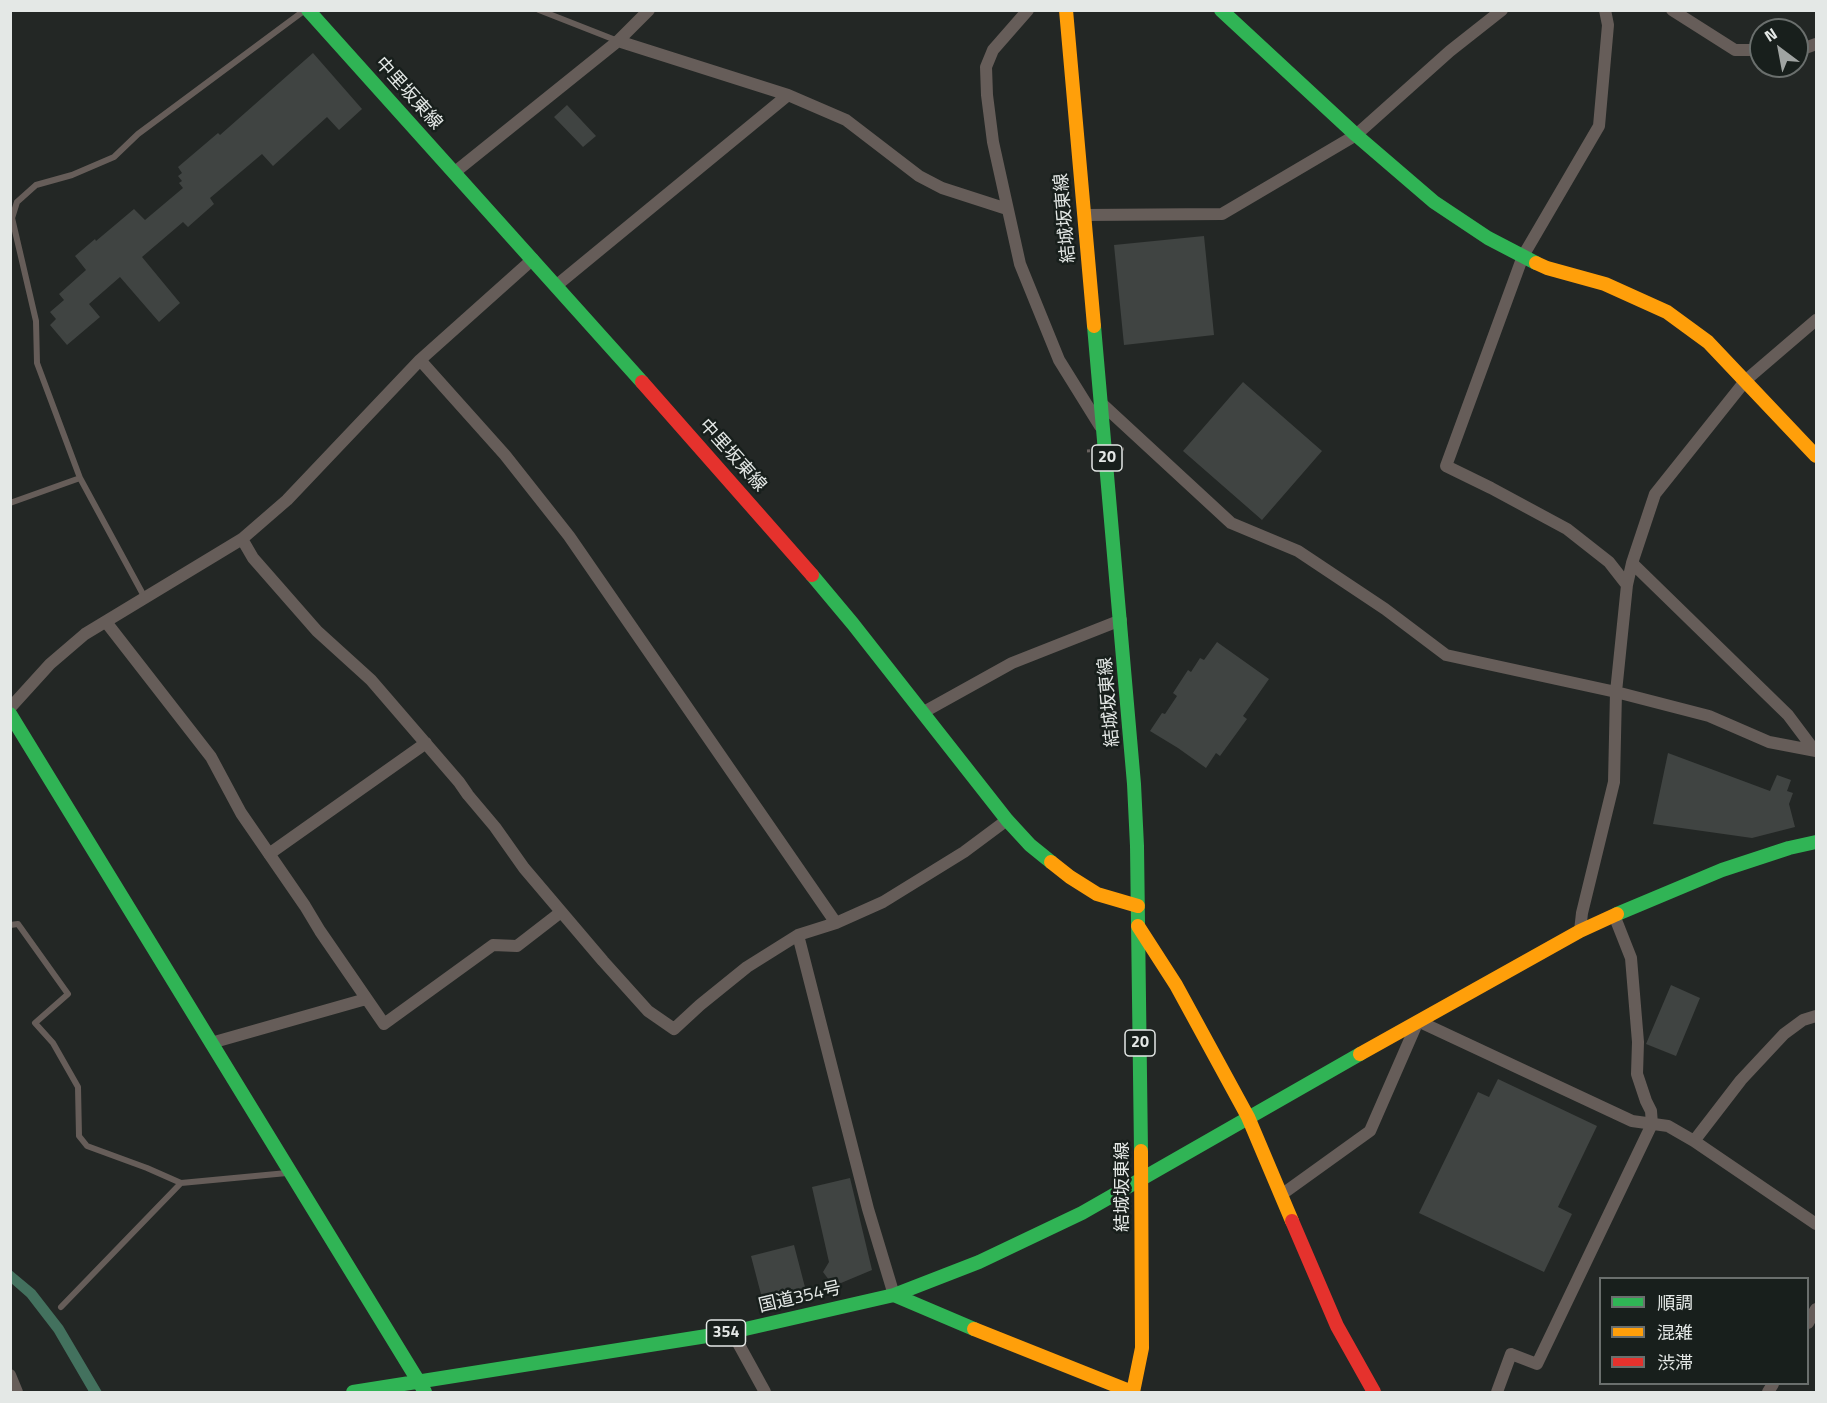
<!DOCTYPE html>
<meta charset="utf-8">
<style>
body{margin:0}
#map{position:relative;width:1827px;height:1403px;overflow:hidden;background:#232725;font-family:"Titillium Web","Noto Sans JP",sans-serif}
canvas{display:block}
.frame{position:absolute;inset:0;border:12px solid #e4e8e6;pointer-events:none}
.legend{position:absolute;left:1599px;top:1277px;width:210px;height:108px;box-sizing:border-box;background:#181f1c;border:2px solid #6a6f6d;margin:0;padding:8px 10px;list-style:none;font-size:18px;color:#e4e8e6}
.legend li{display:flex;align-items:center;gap:12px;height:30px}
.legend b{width:30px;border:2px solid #6a6f6d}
.north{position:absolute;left:1749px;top:18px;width:60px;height:60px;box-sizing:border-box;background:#181f1c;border:2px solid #6a6f6d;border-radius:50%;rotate:328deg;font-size:16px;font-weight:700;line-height:24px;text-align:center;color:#e4e8e6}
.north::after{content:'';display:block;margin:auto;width:21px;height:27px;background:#a0a4a2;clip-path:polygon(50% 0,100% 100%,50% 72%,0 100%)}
</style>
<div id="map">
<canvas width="1827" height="1403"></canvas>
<div class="frame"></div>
<ul class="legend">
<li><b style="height:8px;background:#30b455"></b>順調</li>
<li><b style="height:8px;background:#ff9f0a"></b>混雑</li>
<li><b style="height:8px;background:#e5322d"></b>渋滞</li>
</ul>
<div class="north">N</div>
</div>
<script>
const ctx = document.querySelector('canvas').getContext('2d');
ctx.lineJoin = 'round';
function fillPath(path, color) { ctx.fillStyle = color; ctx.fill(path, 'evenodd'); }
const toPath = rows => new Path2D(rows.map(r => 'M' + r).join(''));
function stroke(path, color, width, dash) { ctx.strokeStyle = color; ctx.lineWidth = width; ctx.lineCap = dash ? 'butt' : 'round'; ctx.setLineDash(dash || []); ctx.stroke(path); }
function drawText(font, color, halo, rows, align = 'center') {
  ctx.font = font + ' "Titillium Web","Noto Sans JP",sans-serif'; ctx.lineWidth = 5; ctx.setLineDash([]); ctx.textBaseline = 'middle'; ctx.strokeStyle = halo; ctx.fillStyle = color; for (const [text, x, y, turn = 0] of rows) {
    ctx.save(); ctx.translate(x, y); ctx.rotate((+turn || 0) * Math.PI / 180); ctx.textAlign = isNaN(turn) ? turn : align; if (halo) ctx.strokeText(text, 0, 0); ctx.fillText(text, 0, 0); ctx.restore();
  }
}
fillPath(toPath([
 [11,1270,35,1290,63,1326,102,1392,89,1392,54,1332,27,1297,11,1283]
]), '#43715e');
fillPath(toPath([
 [313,53,362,109,339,130,327,117,273,166,262,154,210,198,214,204,188,227,183,222,142,257,180,303,159,322,120,277,89,304,100,317,67,345,50,325,56,319,50,312,64,300,59,294,86,270,75,256,95,239,96,241,134,209,145,220,183,188,179,183,182,181,178,176,182,173,178,167,218,133,220,135],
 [567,105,596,136,583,147,554,117],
 [1204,236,1214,335,1124,345,1114,245],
 [1243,382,1322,451,1262,520,1183,451],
 [1217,642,1269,679,1243,716,1247,719,1220,756,1216,753,1206,768,1178,748,1150,731,1162,713,1165,714,1177,696,1173,693,1188,670,1191,672,1200,658,1204,660],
 [1668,753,1770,791,1777,775,1791,780,1787,791,1793,793,1789,804,1795,827,1752,838,1653,824],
 [1671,985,1700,998,1676,1056,1646,1044],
 [1498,1079,1597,1126,1558,1207,1572,1214,1544,1272,1419,1213,1478,1092,1489,1097],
 [850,1178,872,1270,841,1283,829,1280,823,1272,829,1262,812,1187],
 [794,1245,806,1291,763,1302,751,1256]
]), '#404442');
stroke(toPath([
 [539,10,618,41],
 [80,478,37,363,36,321,12,218,17,202,36,185,72,175,114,157,138,134,305,10],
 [10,503,80,478,145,598],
 [10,925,18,924,68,994,35,1023,53,1043,78,1087,79,1136,87,1146,147,1168,181,1183,287,1173],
 [61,1307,181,1183]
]), '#665d59', 6);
stroke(toPath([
 [1028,10,993,50,986,67,987,95,993,142,1020,264,1059,360,1100,426],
 [1605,10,1608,25,1599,126,1523,256,1446,466,1491,488,1567,529,1609,562,1627,585],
 [1672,10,1735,50,1761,50],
 [618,41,788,95,846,120,919,176,942,188,1007,209],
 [1797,51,1816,44],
 [455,172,618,41,649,10],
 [1084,215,1222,214,1356,135,1450,51,1502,10],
 [557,285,788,95],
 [420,360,505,455,569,536,836,923],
 [1101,403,1231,523,1298,551,1385,609,1446,655,1616,692,1709,716,1769,742,1816,751],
 [242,539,253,558,317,631,371,680,459,782,468,795,495,827,524,868,603,961,648,1011,674,1029,700,1005,747,967,798,935,836,923,883,902,964,852,1007,820],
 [1632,563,1788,715,1815,751],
 [106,622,211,757,241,813,305,906,320,931,384,1024,493,945,517,946,561,912],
 [10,708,50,664,85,634,242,539,287,500,420,360,533,259],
 [922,713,1012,663,1121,620],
 [269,854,426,743],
 [1580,931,1582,913,1614,782,1616,692,1627,585,1632,563,1655,494,1746,380,1816,320],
 [798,935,868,1209,894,1295],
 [211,1043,366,999],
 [1694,1141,1741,1080,1784,1034,1803,1020,1816,1016],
 [1281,1195,1370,1131,1418,1021,1632,1121,1668,1126,1694,1141,1816,1224],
 [1808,1323,1816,1309],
 [732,1332,765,1392],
 [10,1375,17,1392],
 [1497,1392,1511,1354,1537,1364,1652,1124,1651,1111,1646,1101,1637,1074,1638,1042,1631,958,1614,915],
 [1768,1392,1773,1384]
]), '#665d59', 12);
stroke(toPath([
 [308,10,642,382],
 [1221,10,1356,135,1434,202,1488,238,1536,263],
 [1094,326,1134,784,1137,846,1141,1151],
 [812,575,853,624,1007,820,1030,845,1051,862],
 [10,714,425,1392],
 [1617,914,1722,870,1789,848,1816,842],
 [894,1295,979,1262,1082,1213,1360,1054],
 [353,1392,732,1332,894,1295,974,1329]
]), '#30b455', 14);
stroke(toPath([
 [1066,10,1094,326],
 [1536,263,1547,268,1605,284,1667,312,1708,342,1816,456],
 [1051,862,1070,877,1097,894,1138,906],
 [1138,926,1176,985,1248,1117,1292,1221],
 [1360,1054,1580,931,1617,914],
 [974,1329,1132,1392],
 [1133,1392,1142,1348,1141,1151]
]), '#ff9f0a', 14);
stroke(toPath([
 [642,382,812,575],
 [1292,1221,1337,1326,1374,1392]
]), '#e5322d', 14);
stroke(toPath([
 [1087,451,1124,449]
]), '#69625f', 3, [3, 3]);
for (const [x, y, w] of [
 [1107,458,30],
 [1140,1043,30],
 [726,1333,39]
]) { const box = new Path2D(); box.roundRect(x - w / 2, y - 13, w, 26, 4.5); ctx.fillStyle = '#181f1c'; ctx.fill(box); stroke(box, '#e4e8e6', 1.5); }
drawText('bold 16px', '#e4e8e6', null, [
 ["20",1107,458],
 ["20",1140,1043],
 ["354",726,1333]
]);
drawText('18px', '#e4e8e6', '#181f1c', [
 ["中里坂東線",408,94,48],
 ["結城坂東線",1066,218,-95],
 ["中里坂東線",732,456,48],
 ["結城坂東線",1110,702,-95],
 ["結城坂東線",1124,1187,-90],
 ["国道354号",800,1298,-13]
]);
</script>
